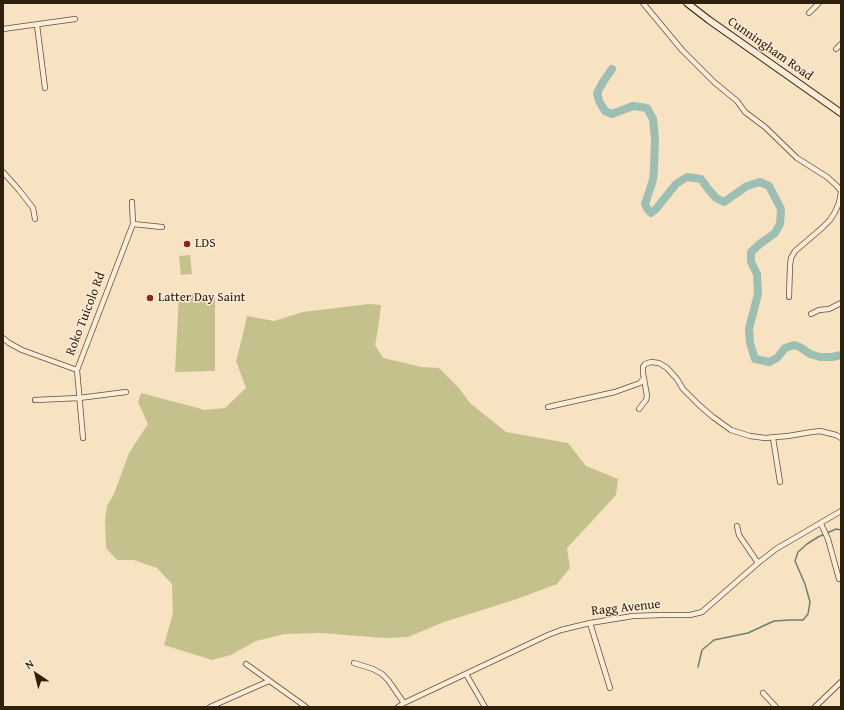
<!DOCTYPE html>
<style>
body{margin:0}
#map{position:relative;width:844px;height:710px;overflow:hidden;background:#f7e2c1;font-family:"Gentium Book Plus",serif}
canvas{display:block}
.frame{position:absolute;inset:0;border:4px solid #2f200e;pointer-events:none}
.north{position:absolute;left:16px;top:654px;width:40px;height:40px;-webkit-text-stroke:3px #faecd7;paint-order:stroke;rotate:325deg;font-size:11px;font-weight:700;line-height:16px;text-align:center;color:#2f200e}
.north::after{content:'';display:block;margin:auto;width:14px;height:18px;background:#2f200e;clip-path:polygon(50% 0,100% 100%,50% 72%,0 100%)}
</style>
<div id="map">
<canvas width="844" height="710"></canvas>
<div class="frame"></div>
<div class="north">N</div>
</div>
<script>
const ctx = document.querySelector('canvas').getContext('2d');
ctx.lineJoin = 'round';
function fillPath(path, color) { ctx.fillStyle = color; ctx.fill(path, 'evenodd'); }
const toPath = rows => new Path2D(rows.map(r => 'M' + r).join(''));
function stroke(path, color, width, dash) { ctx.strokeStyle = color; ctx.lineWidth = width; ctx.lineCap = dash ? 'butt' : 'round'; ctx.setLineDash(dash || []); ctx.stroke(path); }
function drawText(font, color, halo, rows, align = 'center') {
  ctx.font = font + ' "Gentium Book Plus",serif'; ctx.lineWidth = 3; ctx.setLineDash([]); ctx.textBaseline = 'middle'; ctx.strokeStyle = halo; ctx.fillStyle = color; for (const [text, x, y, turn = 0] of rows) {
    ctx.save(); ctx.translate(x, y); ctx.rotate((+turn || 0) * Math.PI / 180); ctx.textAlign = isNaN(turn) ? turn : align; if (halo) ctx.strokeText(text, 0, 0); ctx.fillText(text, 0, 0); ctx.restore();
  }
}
fillPath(toPath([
 [190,255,192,274,181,275,179,256],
 [179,294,215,294,215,371,175,372],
 [369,304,381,305,378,329,375,345,383,358,422,367,439,368,459,388,470,403,506,432,568,443,586,466,618,479,616,495,567,548,570,568,557,584,514,600,444,622,408,637,385,638,321,633,285,634,256,641,231,655,212,660,164,645,173,613,172,584,157,568,134,560,117,560,106,548,105,520,107,506,114,494,129,453,148,424,138,402,141,393,205,410,225,408,246,388,236,361,242,338,247,316,274,321,303,312]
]), '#c4c18d');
stroke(toPath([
 [698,667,702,650,714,640,748,633,774,621,790,620,803,620,808,614,810,602,805,584,795,561,798,552,807,544,818,537,836,529,841,530]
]), '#717f71', 1.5);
stroke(toPath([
 [612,69,603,82,597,93,599,101,605,111,612,114,633,106,647,108,653,119,655,139,654,169,653,180,645,204,648,210,651,213,656,209,676,184,687,177,701,179,709,190,716,198,724,202,747,186,760,182,769,186,781,209,780,224,775,233,761,243,751,252,751,262,757,274,758,294,749,329,750,343,755,359,769,362,777,358,785,348,794,345,800,347,810,354,820,357,832,357,841,355]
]), '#9dbeb3', 8);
const street = toPath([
 [643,3,682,50,714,82,737,101,745,112,765,127,797,158,827,177,836,185,841,191],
 [809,13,819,3],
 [37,25,45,88],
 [3,29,75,19],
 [836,49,841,44],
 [3,172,19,190,33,208,35,219],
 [133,224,162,227],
 [789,297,790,266,791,258,795,251,801,246,822,228,830,220,835,212,839,203,841,192],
 [811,314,819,310,829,309,841,303],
 [3,338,9,343,22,350,77,370],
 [35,400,79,398,126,392],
 [548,407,615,392,640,383,644,378],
 [639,409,646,400,647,396,643,373,643,367,645,364,651,362,659,363,667,368,677,379,683,389,699,405,713,417,731,430,750,436,765,438,788,436,812,432,820,431,836,435,841,438],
 [83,438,77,370,133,224,132,202],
 [773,438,780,482],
 [821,524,828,539,839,579],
 [737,526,739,535,758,563],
 [590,623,610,688],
 [354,663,373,669,382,674,388,680,404,703],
 [246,664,306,707],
 [466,674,485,707],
 [763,693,776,707],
 [210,707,269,681],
 [398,707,404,703,548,635,561,630,590,623,633,616,662,615,690,615,702,612,758,563,776,549,841,511],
 [815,707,841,682]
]);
const secondary = toPath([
 [687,3,709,20,841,113]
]);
stroke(street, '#61503b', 6);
stroke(secondary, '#2f200e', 8);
stroke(street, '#faecd7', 4.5);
stroke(secondary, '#faecd7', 6);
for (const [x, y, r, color] of [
 [187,244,4,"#8f2418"],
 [150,298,4,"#8f2418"]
]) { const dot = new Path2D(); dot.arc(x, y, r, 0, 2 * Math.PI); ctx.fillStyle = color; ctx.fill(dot); stroke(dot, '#faecd7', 1.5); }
drawText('13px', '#2f200e', '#faecd7', [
 ["Cunningham Road",770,49,35],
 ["Roko Tuicolo Rd",86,314,-69],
 ["Ragg Avenue",626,608,-6]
]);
drawText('13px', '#2f200e', '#faecd7', [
 ["LDS",195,244],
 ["Latter Day Saint",158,298]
], 'left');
</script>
